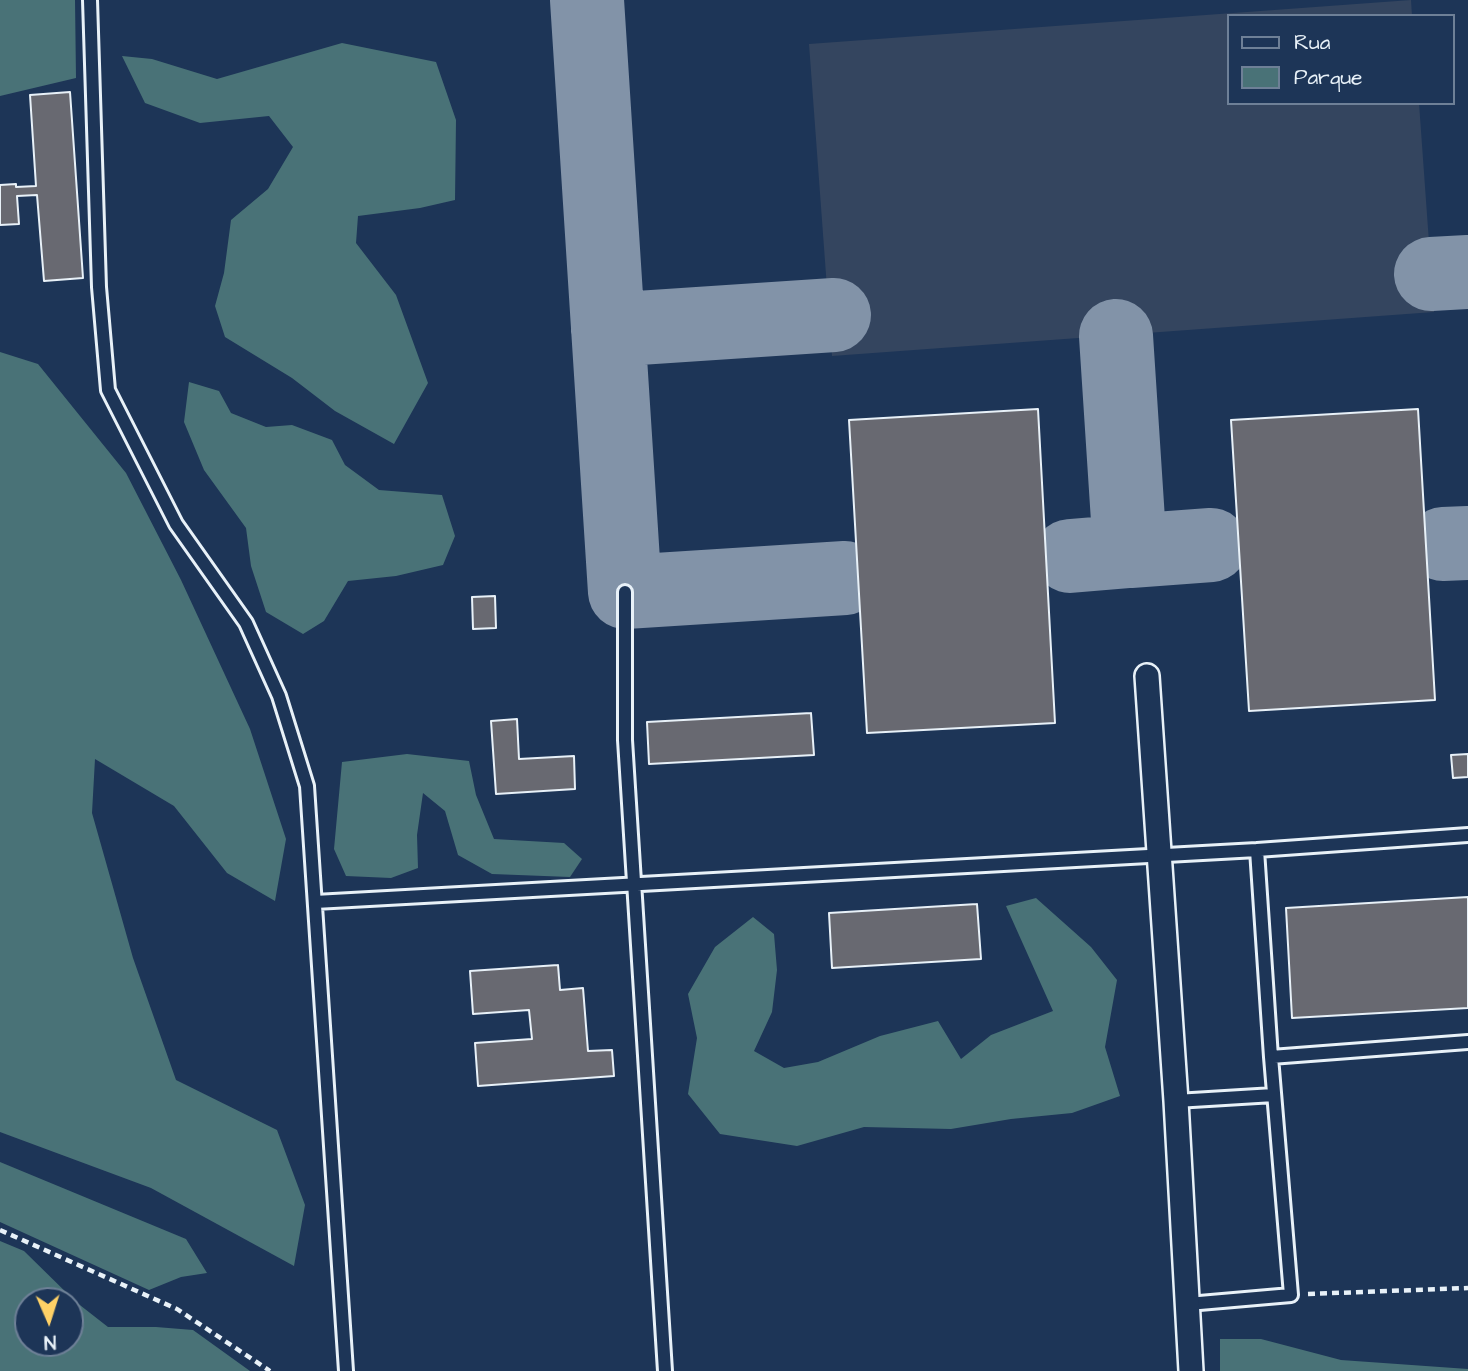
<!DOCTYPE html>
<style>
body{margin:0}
#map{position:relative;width:1468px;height:1371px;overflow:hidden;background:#1d3557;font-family:"Architects Daughter",sans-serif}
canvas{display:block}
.legend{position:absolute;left:1227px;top:14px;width:228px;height:91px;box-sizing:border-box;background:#1d3557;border:2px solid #6e8097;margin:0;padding:9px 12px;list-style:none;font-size:21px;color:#e8f1f8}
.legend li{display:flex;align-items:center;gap:14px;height:35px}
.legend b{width:35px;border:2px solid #6e8097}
.north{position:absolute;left:14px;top:1287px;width:70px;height:70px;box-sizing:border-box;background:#1d3557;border:2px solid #6e8097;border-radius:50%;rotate:177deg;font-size:19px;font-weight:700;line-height:28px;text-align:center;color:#e8f1f8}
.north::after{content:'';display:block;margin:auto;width:24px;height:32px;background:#ffd166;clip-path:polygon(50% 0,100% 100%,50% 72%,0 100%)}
</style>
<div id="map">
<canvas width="1468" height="1371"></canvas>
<ul class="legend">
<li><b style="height:9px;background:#1d3557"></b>Rua</li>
<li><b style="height:19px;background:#497277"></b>Parque</li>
</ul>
<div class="north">N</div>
</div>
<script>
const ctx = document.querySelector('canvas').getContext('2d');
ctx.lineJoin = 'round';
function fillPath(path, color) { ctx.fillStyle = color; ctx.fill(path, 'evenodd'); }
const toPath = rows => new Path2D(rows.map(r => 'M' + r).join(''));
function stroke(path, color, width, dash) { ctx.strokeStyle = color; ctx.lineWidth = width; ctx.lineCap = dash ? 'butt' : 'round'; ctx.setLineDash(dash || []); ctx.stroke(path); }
fillPath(toPath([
 [1411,0,1412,16,1228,16,1228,103,1419,103,1434,312,832,356,809,44]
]), '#34455f');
fillPath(toPath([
 [0,0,75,0,76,78,0,96],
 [342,43,436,62,456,120,455,200,420,208,358,216,356,243,396,295,428,383,394,444,335,411,292,378,225,337,215,306,224,273,231,220,268,189,293,147,269,116,200,123,145,103,122,56,152,59,217,79],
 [0,352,38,364,126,473,181,580,250,729,286,839,275,901,227,873,174,806,95,759,92,813,133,958,176,1080,277,1130,305,1205,294,1266,151,1188,0,1132],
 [189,382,219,391,231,413,266,427,292,425,332,440,345,465,379,490,442,495,455,536,443,565,396,576,348,581,324,621,303,634,266,612,251,566,246,528,204,470,184,422],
 [407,754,469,761,476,795,494,839,564,843,582,859,570,877,492,874,458,855,445,811,423,793,417,835,418,868,391,878,346,876,334,849,342,762],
 [1036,898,1091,947,1117,980,1105,1047,1120,1096,1072,1113,1011,1119,951,1129,864,1127,797,1146,720,1134,688,1094,697,1038,688,994,715,947,753,917,774,934,777,970,772,1012,754,1051,784,1068,818,1062,880,1036,938,1021,961,1059,991,1035,1053,1011,1006,906],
 [0,1162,186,1239,207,1273,181,1277,149,1290,0,1222],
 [0,1241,24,1251,76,1302,108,1327,156,1327,193,1330,250,1371,0,1371],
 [28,1301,70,1301,70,1343,28,1343],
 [1220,1339,1261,1339,1341,1360,1468,1369,1468,1371,1220,1371]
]), '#497277');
stroke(toPath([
 [587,0,625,592,845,578],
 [1431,274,1468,272],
 [608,330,834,315],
 [1116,336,1130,551,1211,545],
 [1443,544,1468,543],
 [1070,556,1130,551]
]), '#8293a8', 74);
const building = toPath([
 [70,92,83,278,44,281,37,195,17,196,19,224,0,225,0,185,16,184,16,187,36,186,30,95,70,92],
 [1038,409,1055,723,867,733,849,420,1038,409],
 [1418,409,1435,700,1249,711,1231,420,1418,409],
 [495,596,496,628,473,629,472,597,495,596],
 [811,713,814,755,649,764,647,722,811,713],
 [517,719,519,759,574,756,575,789,496,794,491,721,517,719],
 [1468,754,1468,777,1453,778,1451,755,1468,754],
 [1468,897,1468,1008,1292,1018,1286,908,1468,897],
 [977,904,981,959,832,968,829,913,977,904],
 [558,965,560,990,583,988,588,1051,612,1050,614,1076,478,1086,475,1043,532,1039,529,1010,473,1014,470,971,558,965]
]);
fillPath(building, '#686971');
stroke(building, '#e8f1f8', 2);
const lane = toPath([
 [90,0,99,287,108,390,176,524,246,623,279,696,307,786,346,1371],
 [625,592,625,740,665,1371],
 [315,902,1257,850,1468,835],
 [1271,1057,1468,1042],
 [1176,1101,1274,1095],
 [1188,1304,1291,1295,1271,1057,1257,850]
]);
const street = toPath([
 [1147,676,1176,1101,1191,1371]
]);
stroke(lane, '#e8f1f8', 18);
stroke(street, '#e8f1f8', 28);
stroke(toPath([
 [0,1230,177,1309,270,1371],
 [1308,1294,1468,1288]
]), '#e8f1f8', 4.5, [7, 5]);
stroke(lane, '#1d3557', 12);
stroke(street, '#1d3557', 23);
</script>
